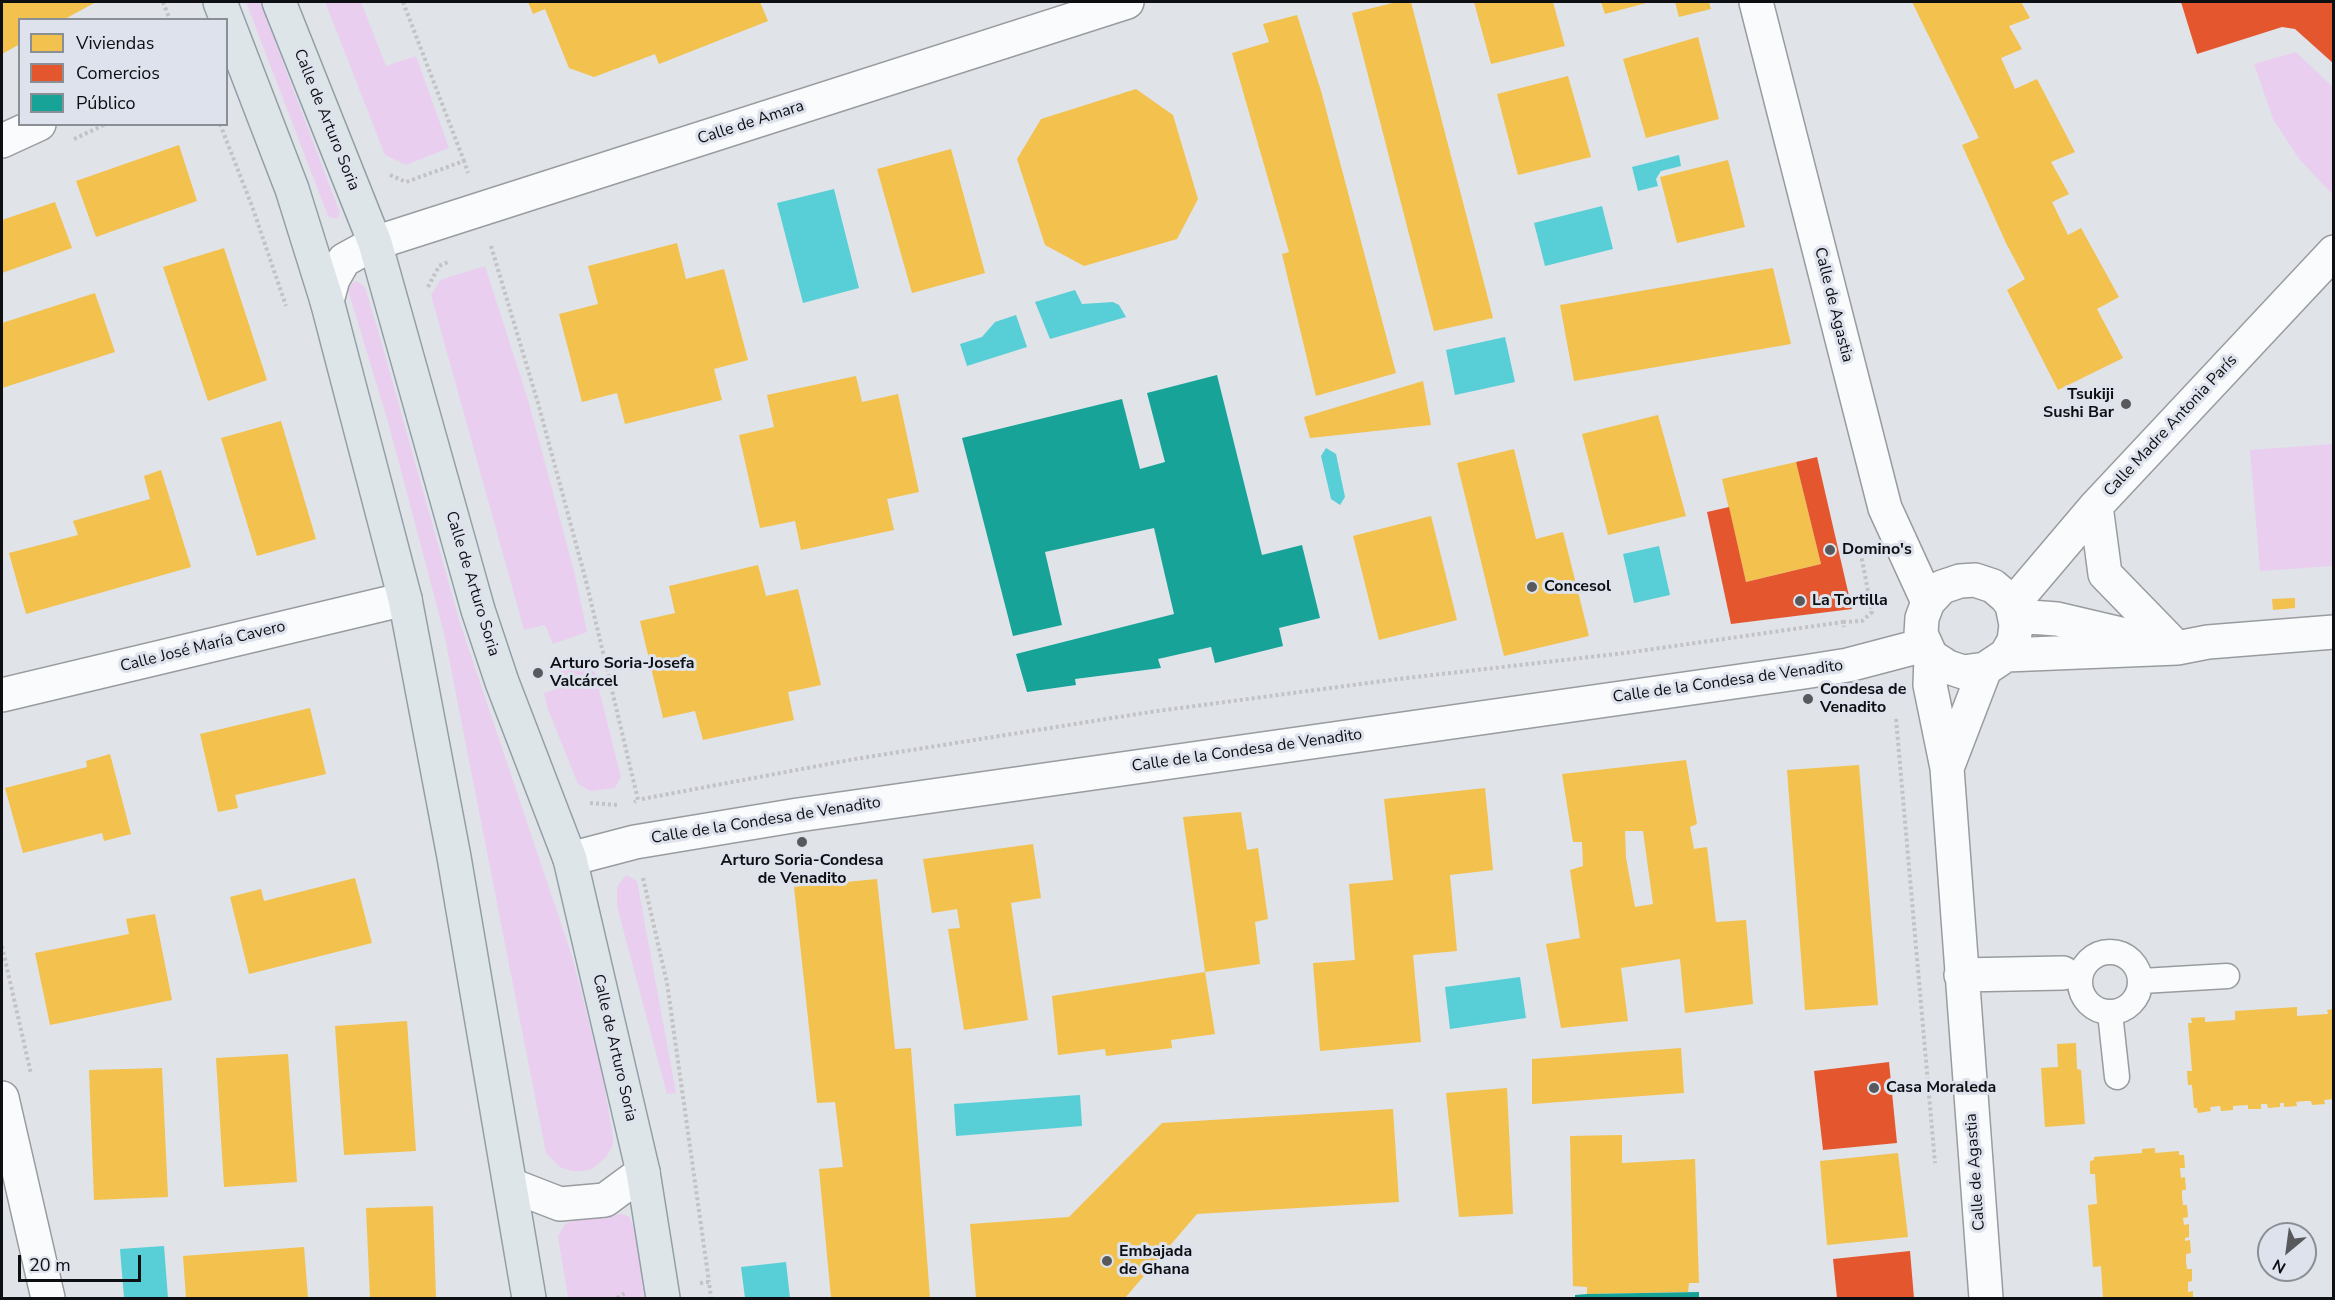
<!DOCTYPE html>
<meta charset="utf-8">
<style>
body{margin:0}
#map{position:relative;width:2335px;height:1300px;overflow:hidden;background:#e0e3e8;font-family:"Nunito Sans",sans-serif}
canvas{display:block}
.frame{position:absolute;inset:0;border:3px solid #0d0f12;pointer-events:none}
.legend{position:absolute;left:18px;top:18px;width:210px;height:108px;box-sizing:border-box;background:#dde2ec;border:2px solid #8a8e95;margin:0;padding:8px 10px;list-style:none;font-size:18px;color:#0d0f12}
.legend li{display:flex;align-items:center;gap:12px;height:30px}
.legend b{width:30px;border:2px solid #8a8e95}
.north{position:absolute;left:2257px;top:1222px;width:60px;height:60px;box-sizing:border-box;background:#dde2ec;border:2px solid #8a8e95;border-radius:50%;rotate:209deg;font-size:16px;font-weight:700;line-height:24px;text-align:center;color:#0d0f12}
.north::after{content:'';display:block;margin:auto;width:21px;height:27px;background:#57595d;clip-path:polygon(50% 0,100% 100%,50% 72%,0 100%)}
.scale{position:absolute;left:18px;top:1255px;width:123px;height:27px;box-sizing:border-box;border:3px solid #0d0f12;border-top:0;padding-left:8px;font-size:18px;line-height:21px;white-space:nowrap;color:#0d0f12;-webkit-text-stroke:4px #dde2ec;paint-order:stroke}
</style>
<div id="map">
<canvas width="2335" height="1300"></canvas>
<div class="frame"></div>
<ul class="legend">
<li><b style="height:16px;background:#f2c14e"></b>Viviendas</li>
<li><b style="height:16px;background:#e4572e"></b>Comercios</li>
<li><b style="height:16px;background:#17a398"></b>Público</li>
</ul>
<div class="north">N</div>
<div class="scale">20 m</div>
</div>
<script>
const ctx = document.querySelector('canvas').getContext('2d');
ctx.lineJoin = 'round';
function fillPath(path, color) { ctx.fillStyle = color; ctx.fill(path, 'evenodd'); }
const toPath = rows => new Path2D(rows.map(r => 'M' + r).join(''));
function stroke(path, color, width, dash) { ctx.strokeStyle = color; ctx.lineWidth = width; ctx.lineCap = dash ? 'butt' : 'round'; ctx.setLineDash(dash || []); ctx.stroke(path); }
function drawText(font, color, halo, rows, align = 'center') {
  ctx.font = font + ' "Nunito Sans",sans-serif'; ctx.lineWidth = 6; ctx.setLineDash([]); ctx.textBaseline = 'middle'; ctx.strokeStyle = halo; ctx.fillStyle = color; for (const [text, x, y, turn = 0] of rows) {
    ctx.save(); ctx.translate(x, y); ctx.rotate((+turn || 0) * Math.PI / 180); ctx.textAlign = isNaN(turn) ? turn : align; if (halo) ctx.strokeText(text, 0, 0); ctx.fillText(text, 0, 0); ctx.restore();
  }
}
fillPath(toPath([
 [246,2,260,2,340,213,337,219,328,216],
 [325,2,361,2,386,66,416,56,449,148,406,165,385,155],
 [2296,52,2333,87,2333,195,2299,159,2273,119,2254,64],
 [485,266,528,400,574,571,587,632,553,644,545,625,524,630,431,295,440,280],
 [357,281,365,287,380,337,460,623,572,956,602,1074,613,1136,612,1147,606,1157,592,1169,583,1171,572,1171,560,1167,546,1153,444,633,388,422,348,290,353,282],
 [2333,444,2333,566,2260,571,2250,450],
 [592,661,621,777,615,788,590,791,578,784,547,707,544,693,563,687,560,669],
 [626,875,637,881,676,1093,667,1094,617,906,617,887],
 [620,1214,629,1216,636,1234,644,1298,568,1298,558,1236,565,1224,579,1219]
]), '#eacef0');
fillPath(toPath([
 [1679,155,1681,166,1661,171,1656,179,1658,186,1638,191,1632,167],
 [834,189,859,288,803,303,777,203],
 [1602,206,1613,249,1545,266,1534,223],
 [1075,290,1082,304,1113,302,1119,305,1126,317,1050,339,1035,302],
 [1016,315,1027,347,967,366,960,344,982,337,995,322],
 [1505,337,1515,382,1455,395,1446,350],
 [1326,448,1336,454,1345,497,1340,505,1331,499,1321,456],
 [1659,546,1670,595,1634,603,1623,554],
 [1520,977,1526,1018,1450,1029,1445,987],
 [1080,1095,1082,1126,956,1136,954,1104],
 [164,1246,168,1298,124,1298,120,1249],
 [786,1262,790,1298,745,1298,741,1267]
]), '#58cfd6');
fillPath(toPath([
 [2,2,96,2,63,20,20,20,20,44,2,54],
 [528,2,760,2,768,21,659,64,655,54,594,77,569,68,545,9,533,14],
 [1397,2,1411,2,1493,318,1434,331,1352,13],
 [1474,2,1553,2,1565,46,1491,64],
 [1601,2,1650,2,1605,14],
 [1675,2,1709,2,1711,9,1679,17],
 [1912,2,2021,2,2030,18,2009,26,2022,49,2001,58,2015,89,2037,79,2075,152,2051,162,2069,194,2052,202,2068,235,2081,228,2119,297,2097,309,2123,358,2058,390,2007,290,2025,279,2006,243,1962,145,1979,138],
 [1297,15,1321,91,1396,373,1316,396,1282,254,1289,252,1232,53,1269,42,1263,24],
 [1698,37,1719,119,1646,138,1623,59],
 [1568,76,1591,157,1518,175,1497,94],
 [1136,89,1173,115,1198,199,1177,239,1084,266,1045,245,1017,159,1041,119],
 [179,145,197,201,96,237,76,181],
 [951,149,985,273,912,293,877,169],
 [1728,160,1745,227,1677,243,1660,177],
 [55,202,72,248,2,273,2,220],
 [677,243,686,279,724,269,748,360,714,369,722,400,625,424,617,393,582,402,559,314,598,304,588,266],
 [224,248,267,380,208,401,163,267],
 [1773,268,1791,344,1574,381,1560,305],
 [95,293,115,352,2,388,2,323],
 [856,376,862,402,898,394,919,492,887,499,894,530,801,550,795,521,760,528,739,435,774,427,767,395],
 [1423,381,1431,425,1310,438,1304,417],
 [1658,415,1686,516,1608,535,1582,434],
 [281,421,316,539,257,556,221,438],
 [1514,449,1536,539,1563,532,1589,636,1504,656,1457,463],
 [1796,462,1821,564,1746,582,1722,479],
 [161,470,191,567,26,614,9,553,78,535,73,521,150,499,144,476],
 [1431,516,1457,620,1379,640,1353,536],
 [758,565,766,596,798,589,821,685,788,692,794,720,703,740,695,711,663,718,640,621,675,613,669,586],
 [2295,598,2295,608,2273,610,2272,599],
 [310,708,326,774,235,795,238,808,218,812,200,734],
 [110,754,131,834,104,841,102,833,23,853,5,788,87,767,86,761],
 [1686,760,1697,824,1690,827,1694,849,1707,847,1716,922,1746,920,1753,1004,1685,1013,1680,959,1621,968,1628,1021,1561,1028,1546,944,1580,938,1570,870,1583,866,1582,842,1573,842,1562,774],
 [1625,831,1643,831,1653,904,1635,907,1626,858],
 [1859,765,1878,1005,1805,1010,1787,770],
 [1485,788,1493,870,1450,875,1457,951,1413,955,1421,1042,1320,1051,1313,963,1355,960,1349,884,1393,880,1384,799],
 [1241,812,1247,850,1258,848,1268,919,1255,922,1260,964,1205,972,1183,817],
 [1033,844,1041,898,1011,903,1028,1020,964,1030,948,929,960,928,957,909,932,913,923,859],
 [355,878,372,943,249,974,230,897,261,889,264,901],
 [877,879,895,1049,911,1048,930,1298,831,1298,819,1169,843,1167,835,1102,817,1103,794,887],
 [155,914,172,1000,50,1025,35,953,129,934,126,919],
 [1205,972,1215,1034,1171,1040,1172,1048,1106,1056,1105,1049,1058,1055,1052,996],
 [2297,1007,2297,1016,2328,1014,2327,1010,2334,1009,2334,1099,2324,1100,2325,1104,2312,1105,2311,1101,2305,1101,2296,1102,2297,1106,2284,1107,2284,1103,2280,1103,2280,1107,2268,1108,2267,1104,2261,1104,2261,1109,2248,1109,2248,1105,2233,1106,2233,1110,2221,1111,2220,1106,2210,1107,2211,1111,2198,1113,2197,1108,2194,1108,2192,1085,2188,1085,2187,1071,2192,1071,2188,1023,2192,1023,2191,1018,2205,1017,2205,1022,2235,1020,2235,1011],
 [407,1021,416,1151,344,1155,335,1026],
 [2076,1043,2077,1069,2081,1070,2085,1124,2045,1127,2041,1068,2058,1067,2057,1044],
 [1681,1048,1684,1093,1532,1104,1532,1059],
 [288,1054,297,1182,224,1187,216,1058],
 [162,1068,168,1197,94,1200,89,1070],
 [1507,1088,1513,1214,1459,1217,1446,1093],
 [1393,1109,1399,1202,1197,1214,1125,1298,976,1298,970,1224,1069,1217,1162,1123],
 [1622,1135,1622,1163,1695,1159,1699,1283,1689,1283,1688,1292,1587,1294,1587,1287,1573,1286,1570,1136],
 [2155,1148,2155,1153,2179,1151,2179,1155,2184,1155,2185,1168,2180,1168,2181,1178,2185,1177,2186,1190,2182,1190,2182,1197,2183,1205,2187,1205,2188,1217,2183,1218,2184,1225,2189,1224,2189,1237,2185,1238,2185,1241,2190,1240,2191,1253,2186,1254,2186,1262,2187,1269,2192,1269,2192,1281,2188,1282,2188,1292,2193,1291,2193,1298,2103,1298,2101,1266,2093,1267,2088,1205,2097,1204,2095,1174,2090,1174,2090,1161,2094,1160,2094,1157,2142,1153,2142,1149],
 [1898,1153,1908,1237,1827,1245,1820,1161],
 [433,1206,436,1298,370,1298,366,1208],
 [304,1247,308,1298,186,1298,183,1256]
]), '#f2c14e');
fillPath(toPath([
 [2181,2,2334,2,2334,64,2295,29,2282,27,2197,54],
 [1817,457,1852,609,1731,624,1707,512,1729,507,1746,582,1821,564,1796,462],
 [1889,1062,1897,1143,1823,1150,1814,1071],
 [1910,1251,1914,1298,1837,1298,1833,1259]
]), '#e4572e');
fillPath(toPath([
 [1217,375,1262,555,1302,545,1320,618,1279,628,1283,646,1215,663,1211,647,1158,659,1161,668,1075,679,1076,685,1027,692,1016,654,1174,614,1154,528,1045,552,1062,625,1013,636,962,438,1122,399,1140,469,1165,462,1147,393],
 [1699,1292,1699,1298,1575,1298,1575,1295,1587,1294]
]), '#17a398');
const lane = toPath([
 '2080 982a30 30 0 1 1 60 0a30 30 0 1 1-60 0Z',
 [2142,981,2227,976],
 [2110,1013,2117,1077]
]);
const street = toPath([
 [1756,2,1885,508,1928,602],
 [2,141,39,124],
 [327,301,333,279,344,260,375,243,1127,2],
 [2096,506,2105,574,2177,648],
 [1975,580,1993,586,2006,597,2012,605,2016,625,2014,641,2006,655,1985,669,1963,672,1948,667,1931,656,1921,634,1922,618,1928,602,1942,587,1960,581,1975,580],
 [2012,605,2096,506,2334,252],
 [2015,616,2057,619,2138,638],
 [2006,655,2177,648,2208,642,2334,632],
 [1931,656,1930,685,1947,768,1986,1298],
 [2,695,405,599],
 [1947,768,1985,669],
 [570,859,635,842,798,815,1804,672,1848,665,1924,645],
 [1961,975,2063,973],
 [2,1098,48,1298],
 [511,1185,560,1204,605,1200,643,1172]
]);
const primary = toPath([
 [220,2,292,189,327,301,405,599,454,857,529,1298],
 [279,2,375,243,478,610,502,682,570,859,643,1172,663,1298]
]);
stroke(lane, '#999c9f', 27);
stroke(street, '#999c9f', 36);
stroke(primary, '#929fa6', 36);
stroke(toPath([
 [163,2,170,20],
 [403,2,464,161],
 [220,124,252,206,286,306],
 [74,139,106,124],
 [390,175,406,182,464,161,468,173],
 [491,246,538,403,586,581,638,800,634,802],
 [428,287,439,266,448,262],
 [1843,622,1862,621,1872,612,1860,549],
 [1896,719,1935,1163],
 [642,799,855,759,1150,712,1398,679,1625,653,1843,622,1844,627],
 [590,803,618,805],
 [643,878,667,983,709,1282],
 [2,946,31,1074],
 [700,1283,709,1282,711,1298],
 [617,1298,625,1293]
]), '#c3c3c6', 4, [3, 3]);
stroke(lane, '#fafbfc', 24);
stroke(street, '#fafbfc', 33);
stroke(primary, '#dee5e9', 33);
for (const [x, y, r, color] of [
 [2126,404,6,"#57595d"],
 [1830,550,6,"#57595d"],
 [1532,587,6,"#57595d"],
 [1800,601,6,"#57595d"],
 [538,673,6,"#57595d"],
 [1808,699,6,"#57595d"],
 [802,842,6,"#57595d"],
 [1874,1088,6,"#57595d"],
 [1107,1261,6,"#57595d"]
]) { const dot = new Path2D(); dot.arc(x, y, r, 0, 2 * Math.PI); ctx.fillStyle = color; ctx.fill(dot); stroke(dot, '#dde2ec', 2); }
drawText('16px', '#0d0f12', '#dde2ec', [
 ["Calle de Arturo Soria",326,120,68],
 ["Calle de Amara",751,123,-18],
 ["Calle de Agastia",1833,305,76],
 ["Calle Madre Antonia París",2171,426,-47],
 ["Calle de Arturo Soria",472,584,73],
 ["Calle José María Cavero",203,647,-14],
 ["Calle de la Condesa de Venadito",1728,682,-8],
 ["Calle de la Condesa de Venadito",1247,751,-8],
 ["Calle de la Condesa de Venadito",766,821,-9],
 ["Calle de Arturo Soria",614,1048,77],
 ["Calle de Agastia",1976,1172,-94]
]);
drawText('bold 16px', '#0d0f12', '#dde2ec', [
 ["Tsukiji",2114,395,"right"],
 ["Sushi Bar",2114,413,"right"],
 ["Domino's",1842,550],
 ["Concesol",1544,587],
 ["La Tortilla",1812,601],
 ["Arturo Soria-Josefa",550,664],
 ["Valcárcel",550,682],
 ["Condesa de",1820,690],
 ["Venadito",1820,708],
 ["Arturo Soria-Condesa",802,861,"center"],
 ["de Venadito",802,879,"center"],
 ["Casa Moraleda",1886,1088],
 ["Embajada",1119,1252],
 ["de Ghana",1119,1270]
], 'left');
</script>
